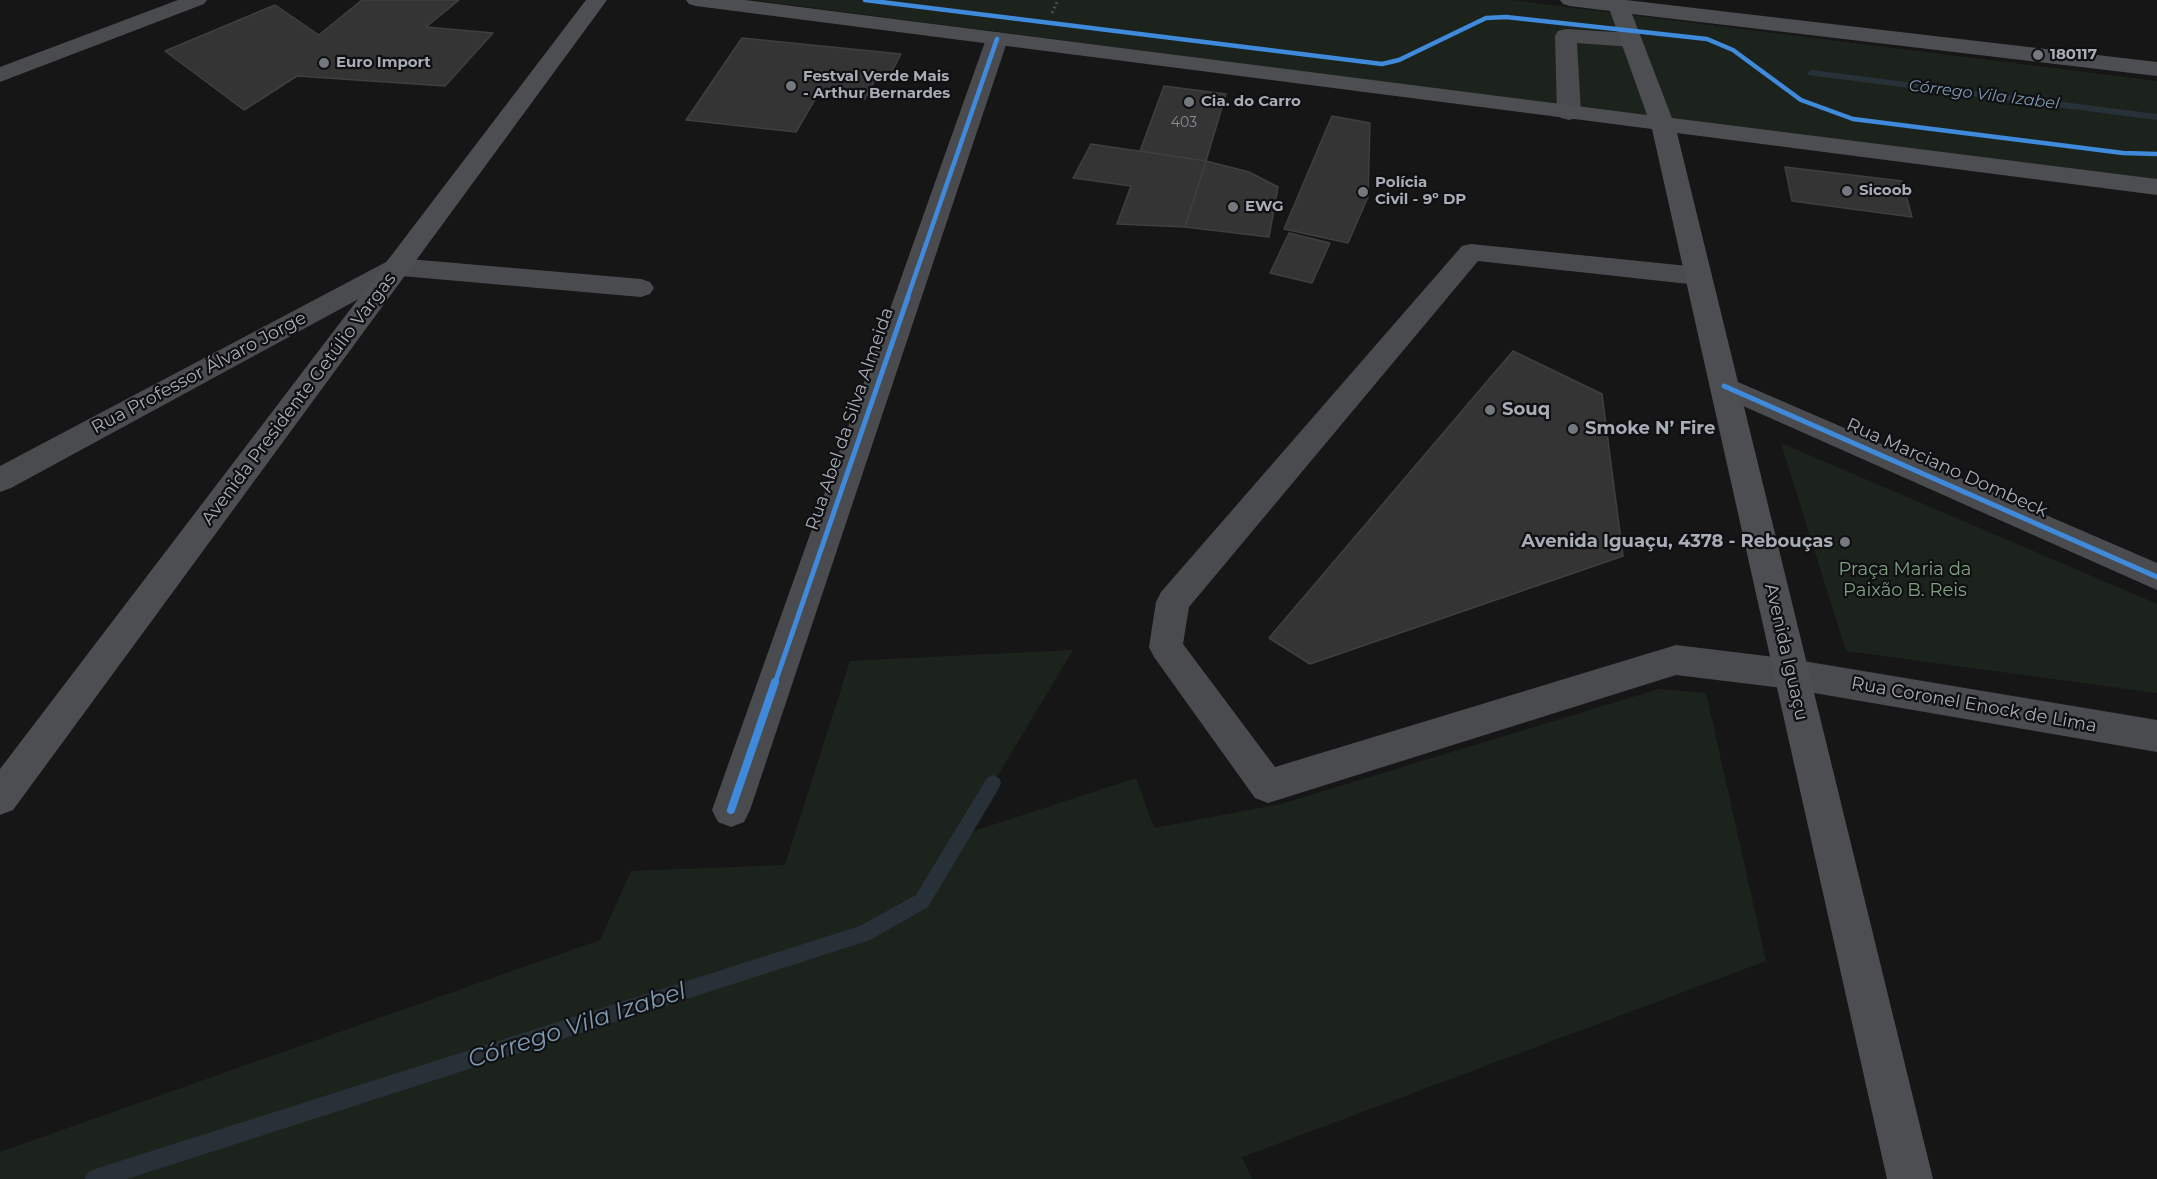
<!DOCTYPE html>
<meta charset="utf-8">
<style>
body{margin:0}
canvas{display:block;background:#161616}
</style>
<canvas width="2157" height="1179"></canvas>
<script>
const ctx = document.querySelector('canvas').getContext('2d');
ctx.lineJoin = 'round';
function fillPath(path, color) { ctx.fillStyle = color; ctx.fill(path, 'evenodd'); }
const toPath = rows => new Path2D(rows.map(r => 'M' + r).join(''));
function stroke(path, color, width, dash) { ctx.strokeStyle = color; ctx.lineWidth = width; ctx.lineCap = dash ? 'butt' : 'round'; ctx.setLineDash(dash || []); ctx.stroke(path); }
function drawText(font, color, halo, rows, align = 'center') {
  ctx.font = font + ' Montserrat,sans-serif'; ctx.lineWidth = 4.5; ctx.setLineDash([]); ctx.textBaseline = 'middle'; ctx.strokeStyle = halo; ctx.fillStyle = color; for (const [text, x, y, turn = 0] of rows) {
    ctx.save(); ctx.translate(x, y); ctx.rotate((+turn || 0) * Math.PI / 180); ctx.textAlign = isNaN(turn) ? turn : align; if (halo) ctx.strokeText(text, 0, 0); ctx.fillText(text, 0, 0); ctx.restore();
  }
}
fillPath(toPath([
 [754,0,1511,0,2157,81,2157,183],
 [1781,443,2157,604,2157,693,1846,651],
 [1073,650,962,835,1136,778,1154,828,1281,804,1659,689,1706,693,1766,961,1242,1157,1252,1179,0,1179,0,1152,600,940,631,871,785,865,850,661]
]), '#1c231d');
fillPath(toPath([
 [1812,70,2157,114,2157,120,1808,75,1807,73,1812,70],
 [993,775,999,778,1001,783,999,788,928,907,870,940,127,1179,85,1179,88,1172,95,1169,860,926,916,895,987,778,993,775]
]), '#293138');
const building = toPath([
 [362,0,459,0,426,27,493,33,445,86,297,76,244,110,165,51,275,5,319,35,362,0],
 [742,38,901,54,889,77,877,76,865,99,818,94,796,132,686,120,742,38],
 [1164,86,1226,94,1206,161,1140,151,1164,86],
 [1332,116,1370,123,1368,197,1348,243,1284,229,1332,116],
 [1091,144,1206,161,1185,227,1117,224,1131,186,1073,178,1091,144],
 [1206,161,1249,172,1278,187,1269,237,1185,227,1206,161],
 [1785,167,1902,181,1912,217,1792,201,1785,167],
 [1289,233,1330,243,1312,283,1270,273,1289,233],
 [1513,351,1602,394,1623,556,1310,664,1269,638,1513,351]
]);
fillPath(building, '#343435');
stroke(building, '#3e3f42', 1.5);
stroke(toPath([
 [1052,13,1058,0]
]), '#4c4d51', 3, [2, 3]);
fillPath(toPath([
 [178,0,207,0,204,4,0,82,0,67,178,0],
 [1566,29,1631,33,1639,35,1642,40,1639,45,1631,47,1577,43,1581,113,1577,118,1569,120,1561,118,1557,113,1555,36,1558,31,1566,29],
 [997,32,1005,34,1008,39,750,810,744,822,731,827,718,822,712,810,986,39,989,34,997,32],
 [1471,244,1698,267,1707,270,1711,276,1707,282,1698,285,1478,261,1189,607,1183,644,1275,767,1676,645,1791,659,2157,720,2157,752,1791,689,1676,675,1268,803,1255,798,1154,657,1149,647,1156,602,1161,592,1462,246,1471,244],
 [397,258,641,279,650,282,654,288,650,294,641,297,401,276,11,488,0,492,0,466,388,261,397,258],
 [1724,376,2157,563,2157,590,1714,393,1710,386,1714,379,1724,376]
]), '#4a4b4f');
fillPath(toPath([
 [586,0,607,0,13,810,0,815,0,769,586,0],
 [686,0,745,0,1647,115,1610,11,1570,6,1563,4,1560,0,1626,0,2157,62,2157,76,1632,14,1672,118,2157,179,2157,195,1677,133,1933,1179,1887,1179,1652,129,696,6,689,4,686,0]
]), '#4c4e51');
stroke(toPath([
 [865,0,1382,64,1399,60,1486,18,1506,17,1707,39,1733,50,1801,100,1853,119,2123,153,2157,154],
 [907,299,997,39]
]), '#408adc', 4.5);
stroke(toPath([
 [1724,386,2157,577],
 [775,683,908,297]
]), '#408adc', 5);
stroke(toPath([
 [731,810,775,682]
]), '#408adc', 8);
for (const [x, y, r, color] of [
 [2038,55,6,"#74787f"],
 [324,63,6,"#74787f"],
 [791,86,6,"#74787f"],
 [1189,102,6,"#74787f"],
 [1847,191,6,"#74787f"],
 [1363,192,6,"#74787f"],
 [1233,207,6,"#74787f"],
 [1490,410,6,"#74787f"],
 [1573,429,6,"#74787f"],
 [1845,542,6,"#74787f"]
]) { const dot = new Path2D(); dot.arc(x, y, r, 0, 2 * Math.PI); ctx.fillStyle = color; ctx.fill(dot); stroke(dot, '#101012', 2); }
drawText('14px', '#8a8e96', null, [
 ["403",1184,123]
]);
drawText('bold 15px', '#a7acb7', '#101012', [
 ["180117",2050,55],
 ["Euro Import",336,63],
 ["Festval Verde Mais",803,77],
 ["- Arthur Bernardes",803,94],
 ["Cia. do Carro",1201,102],
 ["Polícia",1375,183],
 ["Civil - 9º DP",1375,200],
 ["Sicoob",1859,191],
 ["EWG",1245,207]
], 'left');
drawText('italic 16px', '#7e9ab2', '#101012', [
 ["Córrego Vila Izabel",1984,95,7]
]);
drawText('18px', '#a7acb7', '#101012', [
 ["Rua Professor Álvaro Jorge",199,373,-28],
 ["Avenida Presidente Getúlio Vargas",299,399,-53],
 ["Rua Abel da Silva Almeida",850,419,-71],
 ["Rua Marciano Dombeck",1947,468,24],
 ["Avenida Iguaçu",1786,652,77],
 ["Rua Coronel Enock de Lima",1974,705,10]
]);
drawText('bold 18px', '#a7acb7', '#101012', [
 ["Souq",1502,410],
 ["Smoke N’ Fire",1585,429],
 ["Avenida Iguaçu, 4378 - Rebouças",1833,542,"right"]
], 'left');
drawText('18px', '#7ea280', '#101012', [
 ["Praça Maria da",1905,570],
 ["Paixão B. Reis",1905,591]
]);
drawText('italic 24px', '#7e9ab2', '#101012', [
 ["Córrego Vila Izabel",577,1026,-18]
]);
</script>
